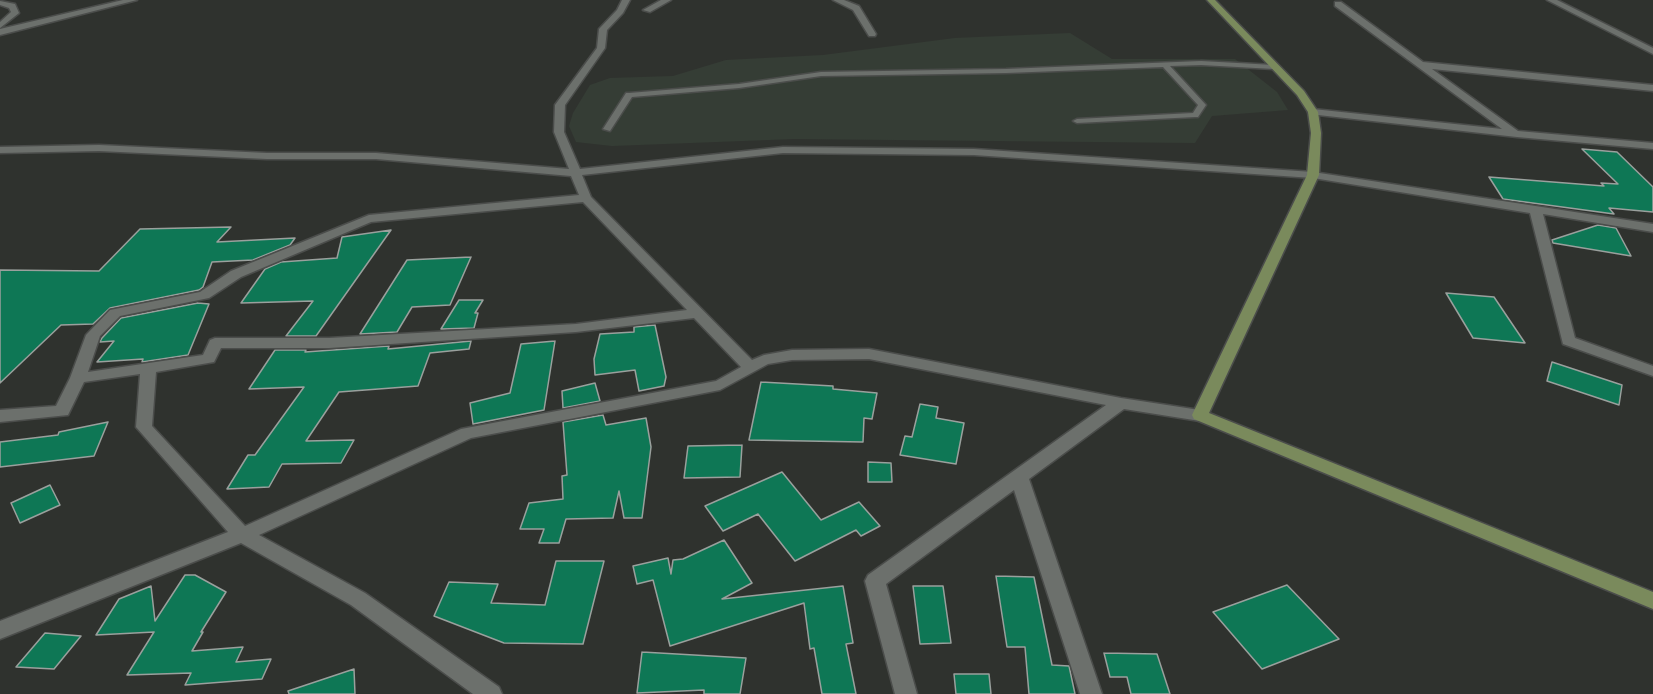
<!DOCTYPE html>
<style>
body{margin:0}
canvas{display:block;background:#2f322e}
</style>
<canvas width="1653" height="694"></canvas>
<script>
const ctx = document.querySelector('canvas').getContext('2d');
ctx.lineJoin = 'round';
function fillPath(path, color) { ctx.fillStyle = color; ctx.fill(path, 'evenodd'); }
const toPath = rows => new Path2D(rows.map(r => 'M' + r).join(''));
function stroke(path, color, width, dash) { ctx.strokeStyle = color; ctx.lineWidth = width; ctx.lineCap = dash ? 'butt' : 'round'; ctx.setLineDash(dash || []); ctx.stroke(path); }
fillPath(toPath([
 [1070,33,1112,59,1235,59,1277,92,1288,110,1212,116,1195,143,794,139,612,146,576,142,569,126,573,113,590,85,610,78,673,76,726,60,823,55,955,38]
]), '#353d35');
const building = toPath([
 [1582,149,1617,152,1653,187,1653,212,1609,208,1614,214,1503,199,1489,177,1604,186,1601,183,1618,184,1582,149],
 [1598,225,1616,228,1631,256,1553,243,1552,240,1598,225],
 [231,227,217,242,295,238,290,245,253,260,212,262,203,287,199,290,110,308,93,324,61,325,0,383,0,270,99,271,140,229,231,227],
 [391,230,316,336,286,336,313,301,241,303,265,269,281,262,337,258,342,237,391,230],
 [471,257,450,305,412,307,397,332,360,334,407,260,471,257],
 [1446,293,1494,297,1525,343,1473,338,1446,293],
 [459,300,483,300,475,313,478,313,474,328,441,329,459,300],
 [198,303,209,304,188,355,142,362,143,359,97,362,114,341,100,342,102,338,121,318,198,303],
 [655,325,666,377,664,386,639,391,635,370,595,375,594,359,600,334,634,332,634,327,655,325],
 [471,341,469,349,430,353,418,386,339,392,306,441,354,440,341,463,282,464,269,487,227,489,248,455,255,455,304,387,249,389,275,350,306,350,305,352,389,346,388,349,471,341],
 [555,341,544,410,473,424,470,403,510,393,521,344,555,341],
 [1552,362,1622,385,1619,405,1547,381,1552,362],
 [761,382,833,386,833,389,877,393,872,419,864,418,863,442,749,440,761,382],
 [595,383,600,401,563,408,562,391,595,383],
 [920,404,938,407,936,418,964,423,956,464,900,455,905,436,912,437,920,404],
 [603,415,606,425,646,418,651,447,642,518,624,518,619,491,613,518,566,519,559,543,539,543,544,529,520,529,529,503,563,499,562,476,567,475,563,422,603,415],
 [108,422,94,456,0,467,0,442,58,435,59,432,108,422],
 [742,445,740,477,684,478,688,446,742,445],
 [868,462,891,463,892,482,868,482,868,462],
 [782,472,821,520,859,502,880,526,861,536,856,530,795,561,758,514,723,531,705,506,782,472],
 [50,485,60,505,20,523,11,503,50,485],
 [724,540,752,583,722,599,843,586,853,643,846,644,856,694,822,694,814,648,810,649,804,603,670,646,653,580,637,584,633,566,668,558,671,574,673,560,683,559,724,540],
 [556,561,604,561,583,644,504,643,434,616,449,582,498,584,491,603,545,605,556,561],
 [185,575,195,575,226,592,201,632,203,632,192,651,243,647,236,662,271,659,262,679,185,685,191,673,127,675,154,632,96,635,119,599,151,586,155,621,185,575],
 [996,576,1034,577,1052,665,1069,666,1075,694,1029,694,1025,647,1007,647,996,576],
 [1287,585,1339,639,1262,669,1213,612,1287,585],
 [913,586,943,586,951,643,920,644,913,586],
 [45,633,81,636,54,669,16,667,45,633],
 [642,652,746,658,740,694,704,694,704,690,637,693,642,652],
 [1104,653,1157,654,1170,694,1131,694,1127,677,1110,677,1104,653],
 [354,669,355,694,289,694,288,691,354,669],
 [954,674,989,674,991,694,956,694,954,674]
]);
fillPath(building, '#0e7755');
stroke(building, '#9aa09d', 1.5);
const lane = toPath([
 [1201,61,1274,65,1278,67,1274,69,1201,65,1170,66,1206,105,1198,117,1195,117,1077,123,1073,121,1077,119,1193,113,1198,105,1163,67,1006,73,821,76,739,88,632,97,610,131,603,129,626,93,629,93,739,84,821,72,1006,69,1201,61]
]);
const street = toPath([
 [123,0,137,0,0,35,0,29,123,0],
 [622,0,630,0,623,13,607,30,605,48,565,105,564,132,580,169,783,147,974,149,1313,172,1653,224,1653,232,1543,214,1575,338,1653,366,1653,376,1563,344,1530,213,1313,178,974,155,783,153,582,175,591,197,752,360,764,355,792,350,869,349,1121,398,1206,411,1208,415,1206,419,1200,421,1124,409,1029,479,1102,694,1080,694,1014,490,886,584,917,694,895,694,865,581,868,575,1106,405,869,359,792,360,768,364,720,390,471,438,259,535,365,593,499,687,502,694,473,694,351,605,241,543,0,639,0,621,228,532,136,427,140,374,84,382,68,415,0,422,0,410,56,406,70,378,86,335,110,310,200,292,231,271,369,215,579,195,571,176,376,159,267,159,99,151,0,153,0,147,99,145,267,153,376,153,569,169,554,132,555,105,597,48,599,29,617,10,622,0],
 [583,202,687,310,576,324,329,338,215,338,210,340,203,355,88,372,100,336,120,316,209,298,241,277,371,222,583,202],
 [694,318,741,367,716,381,461,429,245,526,152,426,156,372,214,362,221,348,329,348,576,332,694,318],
 [661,0,671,0,650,12,643,10,661,0],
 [833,0,844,0,859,6,876,34,875,36,869,36,853,10,833,0],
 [1547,0,1557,0,1653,48,1653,54,1547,0],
 [0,1,15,4,19,13,0,28,0,22,11,12,9,8,0,5,0,1],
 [1335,2,1341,2,1423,62,1653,85,1653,91,1432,69,1518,131,1653,143,1653,149,1517,137,1309,114,1308,112,1313,109,1502,129,1335,6,1335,2]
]);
const secondary = toPath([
 [1207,0,1215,0,1304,91,1318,112,1321,133,1319,175,1209,413,1653,592,1653,609,1194,419,1192,415,1307,175,1311,133,1308,112,1297,95,1207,0]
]);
stroke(lane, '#4b4d4b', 3);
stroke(street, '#4b4d4b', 3);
stroke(secondary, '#4b4d4b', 3);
fillPath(lane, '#6c706c');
fillPath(street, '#6c706c');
fillPath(secondary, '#7a8a5c');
</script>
